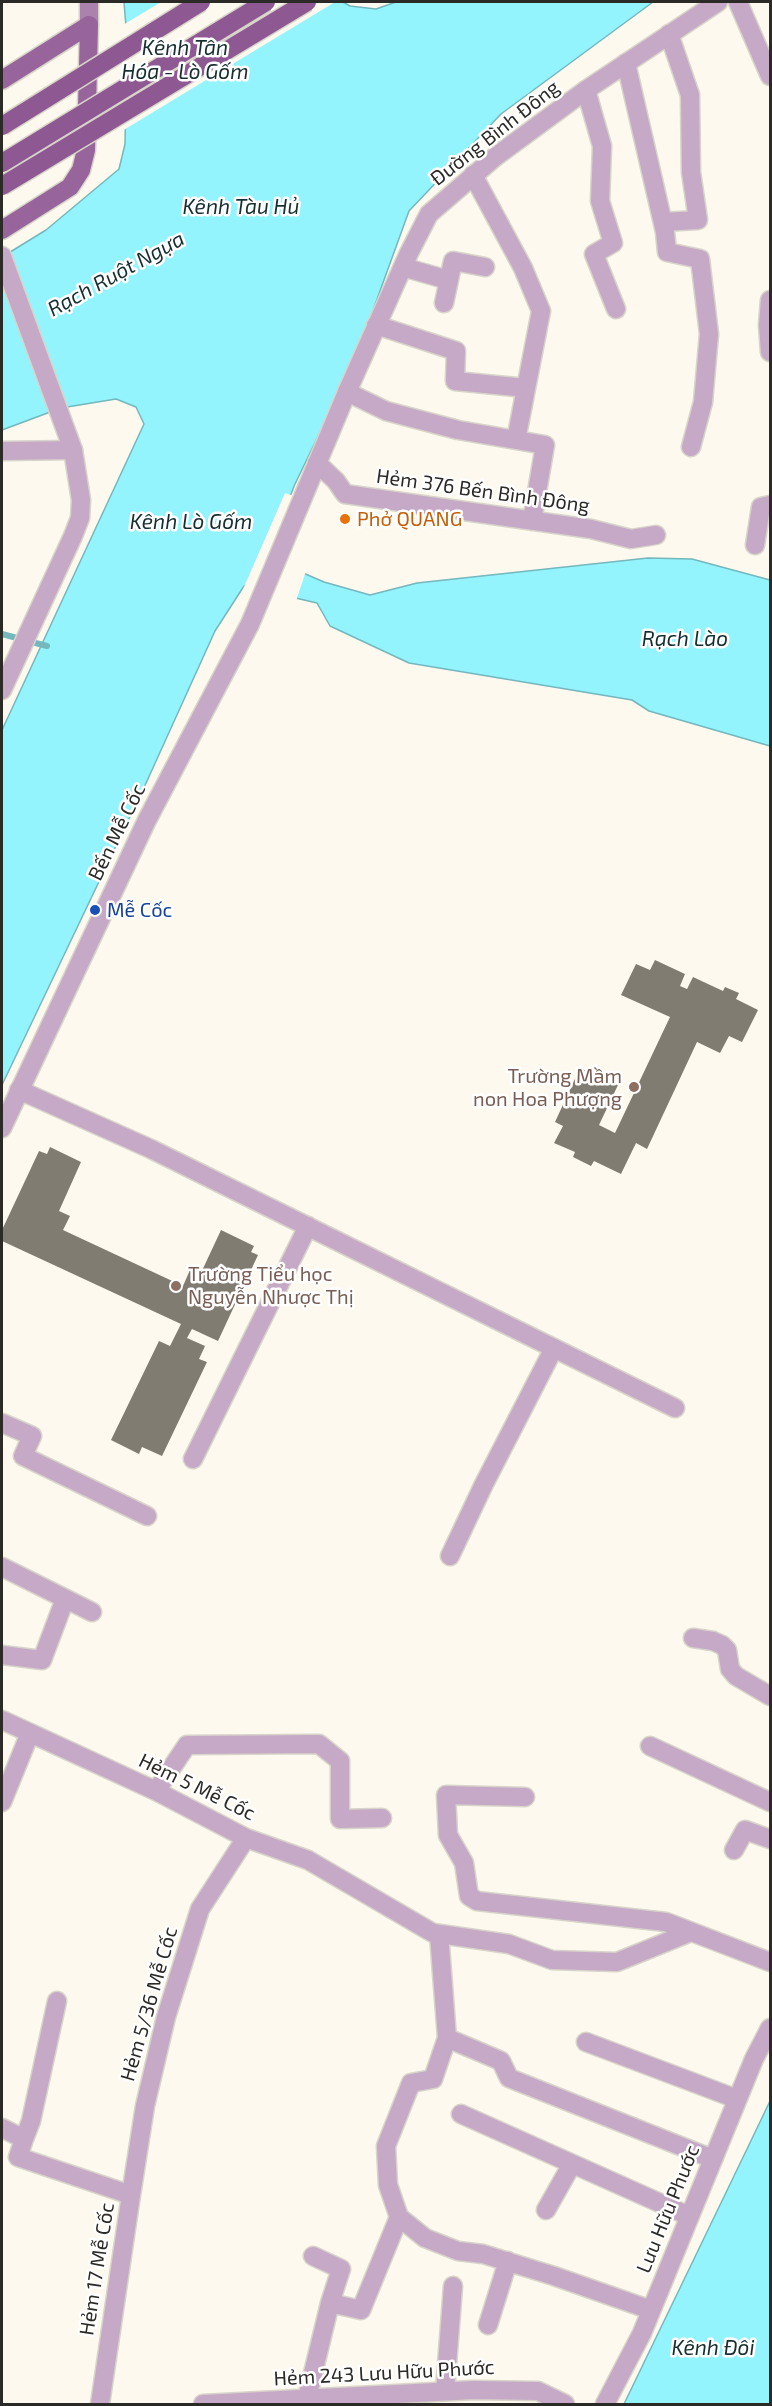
<!DOCTYPE html>
<meta charset="utf-8">
<style>
body{margin:0}
#map{position:relative;width:772px;height:2406px;overflow:hidden;background:#fef9ee;font-family:"Exo 2",sans-serif}
canvas{display:block}
.frame{position:absolute;inset:0;border:3px solid #2c2a26;pointer-events:none}
</style>
<div id="map">
<canvas width="772" height="2406"></canvas>
<div class="frame"></div>
</div>
<script>
const ctx = document.querySelector('canvas').getContext('2d');
ctx.lineJoin = 'round';
function fillPath(path, color) { ctx.fillStyle = color; ctx.fill(path, 'evenodd'); }
const toPath = rows => new Path2D(rows.map(r => 'M' + r).join(''));
function stroke(path, color, width, dash) { ctx.strokeStyle = color; ctx.lineWidth = width; ctx.lineCap = dash ? 'butt' : 'round'; ctx.setLineDash(dash || []); ctx.stroke(path); }
function drawText(font, color, halo, rows, align = 'center') {
  ctx.font = font + ' "Exo 2",sans-serif'; ctx.lineWidth = 5; ctx.setLineDash([]); ctx.textBaseline = 'middle'; ctx.strokeStyle = halo; ctx.fillStyle = color; for (const [text, x, y, turn = 0] of rows) {
    ctx.save(); ctx.translate(x, y); ctx.rotate((+turn || 0) * Math.PI / 180); ctx.textAlign = isNaN(turn) ? turn : align; if (halo) ctx.strokeText(text, 0, 0); ctx.fillText(text, 0, 0); ctx.restore();
  }
}
const water = toPath([
 [124,2,343,2,350,6,376,9,396,2,653,2,501,114,409,211,355,360,295,484,266,557,324,582,370,595,417,583,648,558,692,559,770,580,770,746,649,711,632,700,409,663,330,626,317,603,244,586,215,631,147,781,2,1085,2,730,144,424,136,407,116,399,61,408,2,430,2,257,46,230,119,169,125,144,127,39,124,2],
 [770,2101,770,2404,624,2404,747,2149,770,2101]
]);
fillPath(water, '#93f4fe');
stroke(water, '#74b7bd', 1.5);
fillPath(toPath([
 [161,2,335,2,122,131,123,25],
 [285,493,294,496,270,556,306,571,296,601,246,589,237,603]
]), '#fef9ee');
stroke(toPath([
 [2,634,47,646]
]), '#74b7bd', 6);
fillPath(toPath([
 [655,960,685,974,680,986,687,989,693,977,723,991,725,987,739,993,736,999,758,1010,742,1042,729,1036,720,1053,697,1042,647,1149,636,1143,621,1174,594,1161,591,1166,573,1157,575,1152,554,1143,563,1126,555,1122,580,1068,618,1085,599,1125,615,1133,670,1017,621,995,636,964,650,970],
 [50,1147,81,1162,59,1211,70,1216,63,1230,183,1286,190,1270,200,1275,221,1230,254,1246,251,1252,258,1255,218,1341,192,1329,187,1338,205,1346,199,1359,207,1362,162,1456,142,1447,139,1454,111,1440,159,1341,170,1346,181,1324,2,1241,2,1230,39,1151,47,1154]
]), '#807c72');
const minor = toPath([
 [738,2,770,76],
 [626,63,665,232,667,252,700,259,709,334,703,402,691,447],
 [586,90,602,146,600,201,613,243,594,254,616,309],
 [473,175,523,268,541,311,516,440],
 [663,222,698,220,691,172,690,95,669,34],
 [403,267,448,280],
 [770,300,768,325,770,352],
 [444,303,453,261,485,267],
 [376,325,456,351,455,381,526,388],
 [347,392,386,411,458,430,545,445,532,521],
 [2,451,73,450],
 [317,463,336,481,345,494,591,529,631,539,656,535],
 [755,545,761,507,770,505],
 [19,1090,151,1149,675,1408],
 [2,1423,32,1436,23,1456,147,1516],
 [193,1459,308,1226],
 [450,1556,484,1484,554,1348],
 [2,1567,92,1612],
 [693,1638,713,1641,722,1645,727,1650,730,1669,736,1676,770,1696],
 [2,1655,42,1660,65,1599],
 [2,1720,156,1791,246,1838,308,1860,433,1933,509,1944,552,1960,617,1962,691,1932],
 [650,1746,770,1802],
 [156,1791,187,1745,319,1744,340,1761,340,1819,382,1818],
 [525,1797,446,1795,448,1835,464,1863,469,1896,477,1901,666,1922,770,1962],
 [2,1802,30,1733],
 [734,1850,745,1830,770,1839],
 [439,1934,447,2038,501,2061,509,2078,713,2159],
 [586,2042,737,2099],
 [461,2114,689,2216],
 [2,2128,24,2139,18,2157,131,2195,100,2404],
 [24,2139,31,2121,57,2001],
 [131,2195,145,2106,166,2017,200,1909,246,1838],
 [546,2210,572,2164],
 [399,2217,388,2185,386,2146,411,2083,433,2079,447,2038],
 [313,2256,341,2269,330,2303],
 [488,2325,508,2261],
 [445,2391,453,2286],
 [307,2398,330,2303,361,2310,399,2217,425,2238,458,2251,483,2254,554,2276,651,2310],
 [203,2404,474,2390,538,2391,565,2404]
]);
const tertiary = toPath([
 [2,256,73,450,81,500,80,518,73,536,2,690],
 [2,1128,147,820,250,624,347,392,409,253,429,214,495,157,586,90,718,2],
 [605,2404,642,2333,754,2059,770,2028]
]);
const secondary = toPath([
 [89,2,89,25]
]);
const primary = toPath([
 [2,80,89,25],
 [2,230,70,187,81,170,86,150,89,25]
]);
stroke(minor, '#d8d4ca', 21);
stroke(tertiary, '#d8d4ca', 21);
stroke(secondary, '#d8d4ca', 21);
stroke(primary, '#d8d4ca', 21);
stroke(minor, '#c5a9c7', 18);
stroke(tertiary, '#c5a9c7', 18);
stroke(secondary, '#ab82ae', 18);
stroke(primary, '#97659b', 18);
const trunkBridge = toPath([
 [2,126,201,2],
 [2,163,266,2],
 [2,186,307,2]
]);
stroke(trunkBridge, '#d8d4ca', 21, []);
stroke(trunkBridge, '#8e5892', 18);
for (const [x, y, r, color] of [
 [345,519,6,"#e8710a"],
 [95,910,6,"#1a4fb4"],
 [634,1087,6,"#8d6e63"],
 [176,1286,6,"#8d6e63"]
]) { const dot = new Path2D(); dot.arc(x, y, r, 0, 2 * Math.PI); ctx.fillStyle = color; ctx.fill(dot); stroke(dot, '#fff', 2); }
drawText('20px', '#2c2a26', '#fff', [
 ["Đường Bình Đông",495,133,-38],
 ["Hẻm 376 Bến Bình Đông",483,491,8],
 ["Bến Mễ Cốc",117,832,-64],
 ["Hẻm 5 Mễ Cốc",197,1787,26],
 ["Hẻm 5/36 Mễ Cốc",149,2004,-74],
 ["Lưu Hữu Phước",668,2209,-68],
 ["Hẻm 17 Mễ Cốc",97,2269,-81],
 ["Hẻm 243 Lưu Hữu Phước",384,2373,-3]
]);
drawText('20px', '#c56008', '#fff', [
 ["Phở QUANG",357,519]
], 'left');
drawText('20px', '#164399', '#fff', [
 ["Mễ Cốc",107,910]
], 'left');
drawText('20px', '#785e54', '#fff', [
 ["Trường Mầm",622,1076],
 ["non Hoa Phượng",622,1099],
 ["Trường Tiểu học",188,1274,"left"],
 ["Nguyễn Nhược Thị",188,1297,"left"]
], 'right');
drawText('italic 21px', '#182f31', '#fff', [
 ["Kênh Tân",185,48],
 ["Hóa - Lò Gốm",185,72],
 ["Kênh Tàu Hủ",241,207],
 ["Rạch Ruột Ngựa",116,274,-29],
 ["Kênh Lò Gốm",191,522],
 ["Rạch Lào",685,639],
 ["Kênh Đôi",713,2348]
]);
</script>
